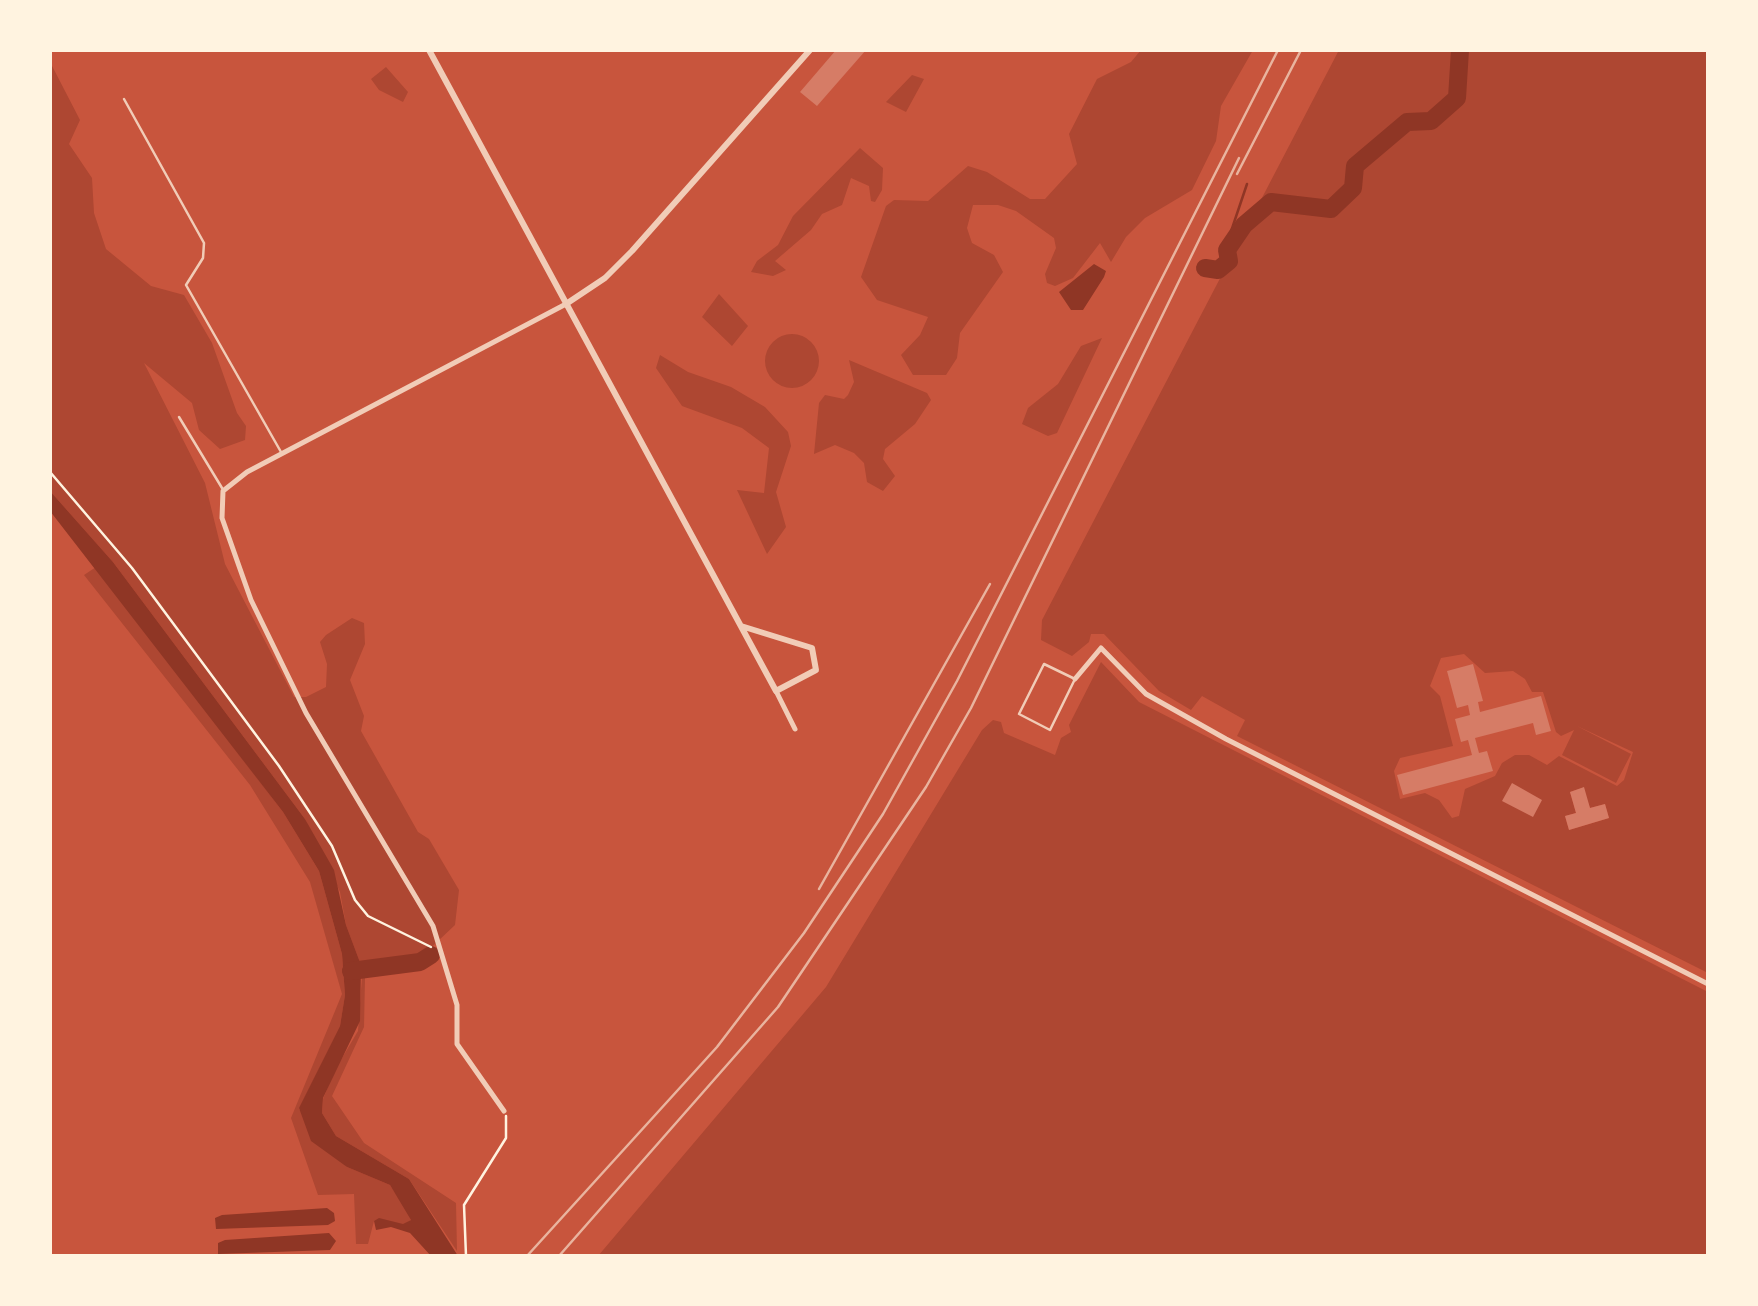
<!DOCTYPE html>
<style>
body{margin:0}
#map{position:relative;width:1758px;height:1306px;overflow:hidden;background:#c8553d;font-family:Overpass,sans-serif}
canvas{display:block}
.frame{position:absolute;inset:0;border:52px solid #fff3e0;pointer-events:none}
</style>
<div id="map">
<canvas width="1758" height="1306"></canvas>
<div class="frame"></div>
</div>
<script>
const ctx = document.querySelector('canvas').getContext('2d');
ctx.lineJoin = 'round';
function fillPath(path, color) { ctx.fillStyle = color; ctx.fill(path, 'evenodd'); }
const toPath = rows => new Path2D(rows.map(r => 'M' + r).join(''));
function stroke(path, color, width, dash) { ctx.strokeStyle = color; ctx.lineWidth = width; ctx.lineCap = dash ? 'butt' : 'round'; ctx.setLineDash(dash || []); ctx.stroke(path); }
fillPath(toPath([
 [1141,50,1253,50,1221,106,1216,141,1192,190,1145,218,1126,237,1111,262,1100,243,1073,278,1055,286,1047,283,1045,274,1056,248,1054,238,1016,211,998,205,973,205,967,228,972,243,994,255,1003,272,960,333,957,358,946,375,913,375,901,355,920,335,928,317,877,300,861,277,886,206,894,200,928,201,968,166,987,172,1030,199,1045,199,1077,164,1069,134,1097,79,1131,62],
 [1339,50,1708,50,1708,973,1237,736,1245,720,1202,696,1191,710,1159,691,1104,634,1091,634,1089,642,1072,656,1041,640,1042,620],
 [1464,654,1485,673,1513,671,1525,679,1532,692,1543,692,1556,732,1561,736,1574,730,1562,755,1616,783,1631,754,1577,726,1633,752,1624,780,1617,786,1559,756,1547,765,1529,755,1515,755,1502,763,1495,776,1465,789,1459,816,1452,818,1439,800,1425,793,1400,799,1394,771,1400,758,1453,746,1440,696,1430,686,1441,658],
 [1583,788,1590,808,1605,804,1609,818,1569,830,1565,816,1576,813,1570,792],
 [50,62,80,120,69,144,92,178,94,213,106,249,151,286,184,295,212,343,237,413,246,426,245,440,220,449,199,430,192,403,144,363,205,483,225,564,294,697,306,697,326,687,327,664,320,642,326,635,352,618,364,623,365,644,350,680,364,716,361,731,418,832,429,839,459,890,455,925,419,959,361,965,346,925,340,892,305,819,113,562,50,491],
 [386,67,408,92,403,102,379,90,371,79],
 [912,75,924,79,906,112,886,102],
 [860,148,883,168,882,190,875,202,871,201,869,186,851,178,842,205,822,214,811,230,775,261,786,270,773,276,751,272,757,261,778,245,793,216],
 [719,294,748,326,732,346,702,317],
 '765 361a27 27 0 1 1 54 0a27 27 0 1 1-54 0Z',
 [1102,338,1057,433,1048,436,1022,424,1028,408,1058,384,1081,346],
 [660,355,688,372,731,387,765,407,788,432,791,446,776,492,786,527,767,554,737,490,764,493,769,448,742,428,682,406,656,368],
 [849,360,927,393,931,400,915,424,885,449,883,459,895,476,883,491,867,482,864,463,854,453,835,445,814,454,819,403,825,395,844,399,848,395,854,382],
 [96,567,283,812,319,871,342,954,345,995,340,1026,299,1109,347,1167,390,1185,409,1214,411,1220,403,1225,374,1221,368,1244,356,1244,354,1194,318,1195,291,1118,342,994,310,882,250,785,84,575],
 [1101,662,1139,702,1708,992,1708,1256,598,1256,826,987,982,730,993,720,1001,722,1004,733,1055,755,1061,738,1071,732,1069,725],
 [362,977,365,978,364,1027,332,1096,364,1143,456,1203,457,1251,409,1179,336,1136,322,1113,323,1099,335,1070,358,1031]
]), '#ae4732');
fillPath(toPath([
 [1094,264,1106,271,1104,277,1083,310,1071,310,1059,292],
 [50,491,113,562,305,819,334,870,346,925,361,965,360,1021,323,1098,322,1113,336,1136,409,1179,458,1256,431,1256,410,1233,391,1227,376,1230,374,1221,379,1218,403,1224,411,1220,390,1185,347,1167,311,1141,299,1108,340,1026,345,995,342,954,319,871,283,812,50,511],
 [327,1208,334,1213,335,1221,328,1225,216,1229,215,1218,222,1215],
 [329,1233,336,1241,330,1250,218,1254,218,1243,225,1240]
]), '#8f3625');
stroke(toPath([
 [1218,270,1247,184]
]), '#8f3625', 2.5);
stroke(toPath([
 [1205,268,1218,270,1229,261,1227,250,1244,225,1271,202,1331,209,1353,188,1355,166,1407,122,1431,121,1457,98,1460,50],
 [351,971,420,962,431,955]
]), '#8f3625', 18);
fillPath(toPath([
 [836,50,866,50,817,106,800,92],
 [1473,664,1483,701,1478,702,1480,712,1541,696,1551,731,1536,735,1533,723,1475,738,1479,753,1487,751,1493,771,1403,795,1397,775,1472,755,1468,740,1461,742,1455,719,1470,715,1468,705,1457,708,1447,671],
 [1512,783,1542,800,1533,817,1502,801],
 [1584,787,1590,808,1605,804,1609,818,1569,830,1565,816,1576,813,1570,792]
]), '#d67c66');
stroke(toPath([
 [50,472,132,568,279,766,332,846,355,900,368,916,431,947],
 [466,1256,464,1205,506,1138,506,1116]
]), '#fff3e0', 2.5);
stroke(toPath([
 [124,99,204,243,203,258,186,285,281,452],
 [179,417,222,488],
 [1044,664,1075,679,1050,730,1019,714,1044,664]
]), '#f1ccb7', 2.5);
stroke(toPath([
 [1075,679,1101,648,1146,694,1226,739,1708,984],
 [776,691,795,729],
 [504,1111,457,1044,457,1005,433,926,306,713,251,600,222,518,223,491,247,472,566,304]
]), '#f1ccb7', 5);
stroke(toPath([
 [429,50,776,691,816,670,812,648,741,626],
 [566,304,605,278,632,251,810,50]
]), '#f1ccb7', 6);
stroke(toPath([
 [1237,174,1301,50],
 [819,889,990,584],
 [527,1256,717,1047,804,933,883,814,957,681,1278,50],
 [559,1256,778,1007,926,787,971,708,1239,158]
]), '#e9b49f', 2.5);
</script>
